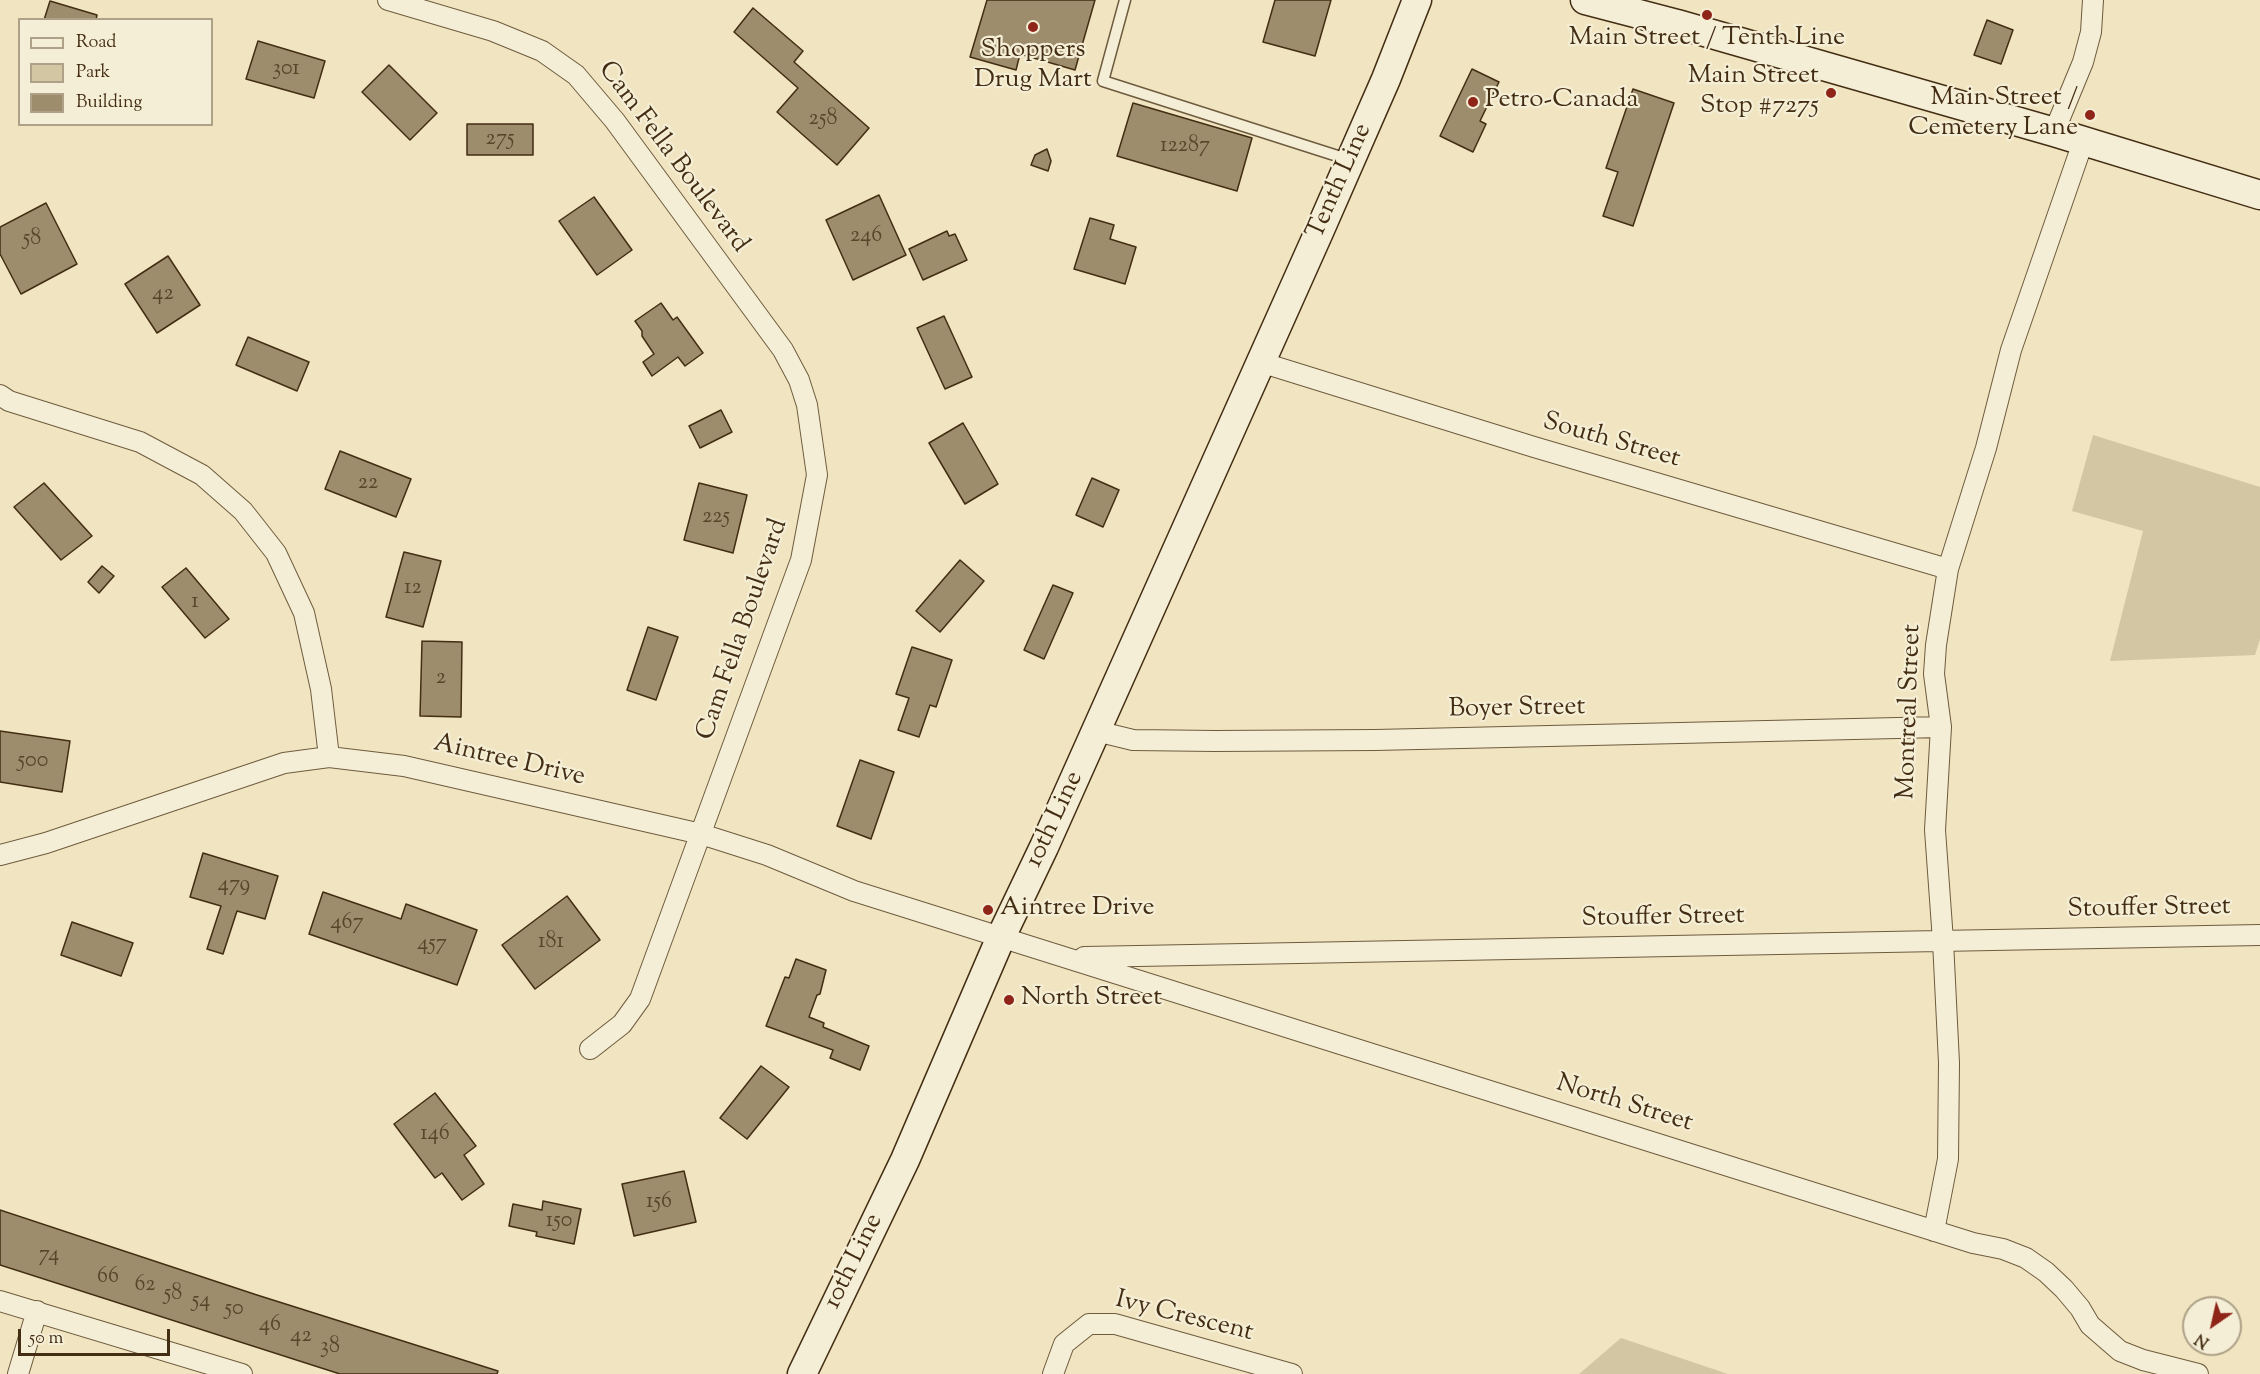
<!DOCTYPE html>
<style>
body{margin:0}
#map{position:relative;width:2260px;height:1374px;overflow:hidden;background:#f0e5c0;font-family:"Sorts Mill Goudy",serif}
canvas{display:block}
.legend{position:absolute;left:18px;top:18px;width:195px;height:108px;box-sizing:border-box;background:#f5eed6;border:2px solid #aea188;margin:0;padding:8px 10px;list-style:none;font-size:18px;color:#432d13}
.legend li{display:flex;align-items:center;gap:12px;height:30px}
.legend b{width:30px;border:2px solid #aea188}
.north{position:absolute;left:2182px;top:1296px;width:60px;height:60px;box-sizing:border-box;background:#f5eed6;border:2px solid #aea188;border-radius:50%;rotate:214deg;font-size:16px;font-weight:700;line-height:24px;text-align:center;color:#432d13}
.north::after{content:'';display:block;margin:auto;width:21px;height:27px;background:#8f2418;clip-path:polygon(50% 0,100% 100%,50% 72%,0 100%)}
.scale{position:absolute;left:18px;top:1329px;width:152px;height:27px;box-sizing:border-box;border:3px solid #432d13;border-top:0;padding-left:8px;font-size:18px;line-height:21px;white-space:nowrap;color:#432d13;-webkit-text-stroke:4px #f5eed6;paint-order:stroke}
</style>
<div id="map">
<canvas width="2260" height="1374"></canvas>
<ul class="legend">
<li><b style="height:8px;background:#f5eed6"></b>Road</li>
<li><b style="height:16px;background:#d3c6a3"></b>Park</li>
<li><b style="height:16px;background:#9d8d6d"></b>Building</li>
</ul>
<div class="north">N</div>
<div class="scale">50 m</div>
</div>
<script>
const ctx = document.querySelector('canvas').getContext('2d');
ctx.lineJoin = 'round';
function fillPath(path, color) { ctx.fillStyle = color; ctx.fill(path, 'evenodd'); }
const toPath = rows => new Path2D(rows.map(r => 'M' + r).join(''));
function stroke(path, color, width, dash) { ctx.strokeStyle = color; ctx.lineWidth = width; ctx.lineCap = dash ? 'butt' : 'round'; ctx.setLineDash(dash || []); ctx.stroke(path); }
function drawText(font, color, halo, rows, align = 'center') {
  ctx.font = font + ' "Sorts Mill Goudy",serif'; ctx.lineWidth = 4.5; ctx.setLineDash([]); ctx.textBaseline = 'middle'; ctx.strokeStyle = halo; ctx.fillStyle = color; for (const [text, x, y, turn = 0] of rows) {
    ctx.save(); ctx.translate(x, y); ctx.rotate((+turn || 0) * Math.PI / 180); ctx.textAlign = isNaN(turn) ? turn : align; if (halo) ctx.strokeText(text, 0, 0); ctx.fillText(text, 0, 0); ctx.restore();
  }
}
fillPath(toPath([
 [2093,435,2260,487,2260,639,2255,655,2110,661,2143,531,2072,511],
 [1621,1338,1728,1374,1579,1374]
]), '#d3c6a3');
const building = toPath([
 [987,0,1095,0,1075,70,1020,54,1016,70,970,57,987,0],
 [1275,0,1331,0,1315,56,1263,42,1275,0],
 [50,1,97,15,96,20,44,20,50,1],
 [753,8,803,51,794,62,869,128,837,165,777,112,798,88,734,32,753,8],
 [1987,20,2013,30,2001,64,1974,55,1987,20],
 [258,41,325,61,314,98,246,79,258,41],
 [389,65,437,113,410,140,362,92,389,65],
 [1472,69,1499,82,1480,121,1486,124,1473,152,1440,136,1472,69],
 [1633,89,1674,103,1633,226,1603,216,1618,172,1606,168,1633,89],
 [1133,103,1252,138,1237,191,1117,156,1133,103],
 [467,124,533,124,533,155,467,155,467,124],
 [1047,149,1051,161,1048,171,1031,165,1035,155,1047,149],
 [879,195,906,255,853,280,826,220,879,195],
 [594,197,632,250,597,275,559,221,594,197],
 [46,203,77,264,21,294,0,254,0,227,46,203],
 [1090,218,1114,225,1110,239,1136,247,1125,284,1074,269,1090,218],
 [947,231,949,236,955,234,967,260,923,280,909,249,947,231],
 [168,256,200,305,157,333,125,284,168,256],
 [661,303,673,320,677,317,703,353,685,366,678,357,652,376,643,362,654,354,642,336,642,331,635,321,661,303],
 [944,316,972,377,945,389,917,328,944,316],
 [248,337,309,362,297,391,236,365,248,337],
 [721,410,732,432,700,448,689,426,721,410],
 [963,423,998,484,965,504,929,443,963,423],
 [340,451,411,479,396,517,325,489,340,451],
 [1092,478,1119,490,1103,527,1076,515,1092,478],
 [44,483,92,536,61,560,14,507,44,483],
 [699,483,747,495,733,553,684,540,699,483],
 [404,552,441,561,423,627,386,617,404,552],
 [960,560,984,581,940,632,916,611,960,560],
 [102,566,114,576,99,593,88,582,102,566],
 [186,568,229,619,205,638,162,587,186,568],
 [1053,585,1073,593,1044,659,1024,650,1053,585],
 [648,627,678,637,656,700,627,690,648,627],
 [422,641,462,642,461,717,420,716,422,641],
 [912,647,952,660,936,707,930,705,919,737,898,730,909,698,896,694,912,647],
 [0,731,70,741,62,792,0,782,0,731],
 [860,760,894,772,871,839,837,826,860,760],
 [203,853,278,876,265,919,237,911,223,954,207,949,221,906,190,897,203,853],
 [323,892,401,919,406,904,477,930,457,985,309,934,323,892],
 [567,896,600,940,535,989,502,945,567,896],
 [72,922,133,943,121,976,61,955,72,922],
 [796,959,826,970,820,994,817,995,809,1017,824,1023,823,1027,869,1046,860,1070,830,1058,833,1050,766,1026,785,977,789,978,796,959],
 [761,1066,789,1087,747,1139,720,1118,761,1066],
 [435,1093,476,1146,464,1155,484,1184,462,1200,442,1173,435,1178,394,1124,435,1093],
 [684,1171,696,1222,634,1236,622,1184,684,1171],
 [543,1201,581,1209,574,1244,536,1236,537,1232,509,1226,513,1204,542,1210,543,1201],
 [0,1210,257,1295,498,1371,497,1374,340,1374,0,1265,0,1210]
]);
fillPath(building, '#9d8d6d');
stroke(building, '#432d13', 1.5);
const lane = toPath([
 [1125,0,1103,81,1350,160]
]);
const street = toPath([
 [388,0,493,31,542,51,576,75,615,121,783,350,799,380,807,405,817,475,801,560,640,999,622,1024,590,1049],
 [2054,132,2083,62,2091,32,2093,0],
 [1260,362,1534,447,1948,569],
 [0,395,9,401,140,442,202,475,243,511,276,553,304,613,321,689,329,757],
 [1096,731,1133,740,1215,741,1375,740,1941,727],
 [0,855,46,843,284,763,329,757,404,766,701,834,767,855,854,891,1973,1243,2003,1249,2026,1258,2046,1272,2064,1289,2080,1308,2090,1325,2120,1351,2143,1360,2198,1374],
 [1084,957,2260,935],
 [1934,1231,1948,1159,1949,1063,1943,941,1935,830,1941,727,1934,674,1936,645,1948,569,1986,448,2011,350,2083,142],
 [0,1301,242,1374],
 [18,1374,37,1311],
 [1053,1374,1064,1344,1089,1324,1115,1324,1292,1374]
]);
const secondary = toPath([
 [1585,0,1677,24,2054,132,2260,195],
 [802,1374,905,1160,1001,937,1044,847,1319,232,1386,79,1417,0]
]);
stroke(lane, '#6e5b3e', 13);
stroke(street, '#6e5b3e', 22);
stroke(secondary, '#432d13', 31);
stroke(lane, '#f5eed6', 10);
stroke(street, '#f5eed6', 20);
stroke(secondary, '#f5eed6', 28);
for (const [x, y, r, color] of [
 [1707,15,6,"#8f2418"],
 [1033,27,6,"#8f2418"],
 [1831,93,6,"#8f2418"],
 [1473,102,6,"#8f2418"],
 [2090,115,6,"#8f2418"],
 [988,910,6,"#8f2418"],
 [1009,1000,6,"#8f2418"]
]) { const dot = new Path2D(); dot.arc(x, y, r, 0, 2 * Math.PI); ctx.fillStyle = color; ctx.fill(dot); stroke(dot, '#f5eed6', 2); }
drawText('22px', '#5a452a', null, [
 ["301",286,70],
 ["258",823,120],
 ["275",500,140],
 ["12287",1185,147],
 ["246",866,237],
 ["58",32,240],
 ["42",163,295],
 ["22",368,484],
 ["225",716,518],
 ["12",413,589],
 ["1",195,603],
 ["2",441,679],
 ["500",33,762],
 ["479",234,886],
 ["467",347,924],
 ["181",551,943],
 ["457",432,945],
 ["146",435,1135],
 ["156",659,1203],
 ["150",559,1222],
 ["74",49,1256],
 ["66",108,1278],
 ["62",145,1286],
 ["58",173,1295],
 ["54",201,1302],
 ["50",234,1310],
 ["46",270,1326],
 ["42",301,1337],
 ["38",330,1348]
]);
drawText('26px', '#432d13', '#f5eed6', [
 ["Main Street / Tenth Line",1707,40,"center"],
 ["Shoppers",1033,52,"center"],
 ["Drug Mart",1033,82,"center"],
 ["Main Street",1819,78,"right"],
 ["Stop #7275",1819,108,"right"],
 ["Main Street /",2078,100,"right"],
 ["Cemetery Lane",2078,130,"right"],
 ["Petro-Canada",1485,102],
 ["Aintree Drive",1000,910],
 ["North Street",1021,1000]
], 'left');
drawText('26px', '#432d13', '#f5eed6', [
 ["Cam Fella Boulevard",672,158,53],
 ["Tenth Line",1341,182,-66],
 ["South Street",1611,442,16],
 ["Cam Fella Boulevard",744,630,-71],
 ["Boyer Street",1517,710,-1],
 ["Montreal Street",1911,712,-88],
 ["Aintree Drive",509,762,13],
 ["10th Line",1056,820,-65],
 ["Stouffer Street",2149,910,-1],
 ["Stouffer Street",1663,919,-1],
 ["North Street",1624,1105,17],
 ["10th Line",855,1262,-64],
 ["Ivy Crescent",1184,1318,14]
]);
</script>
